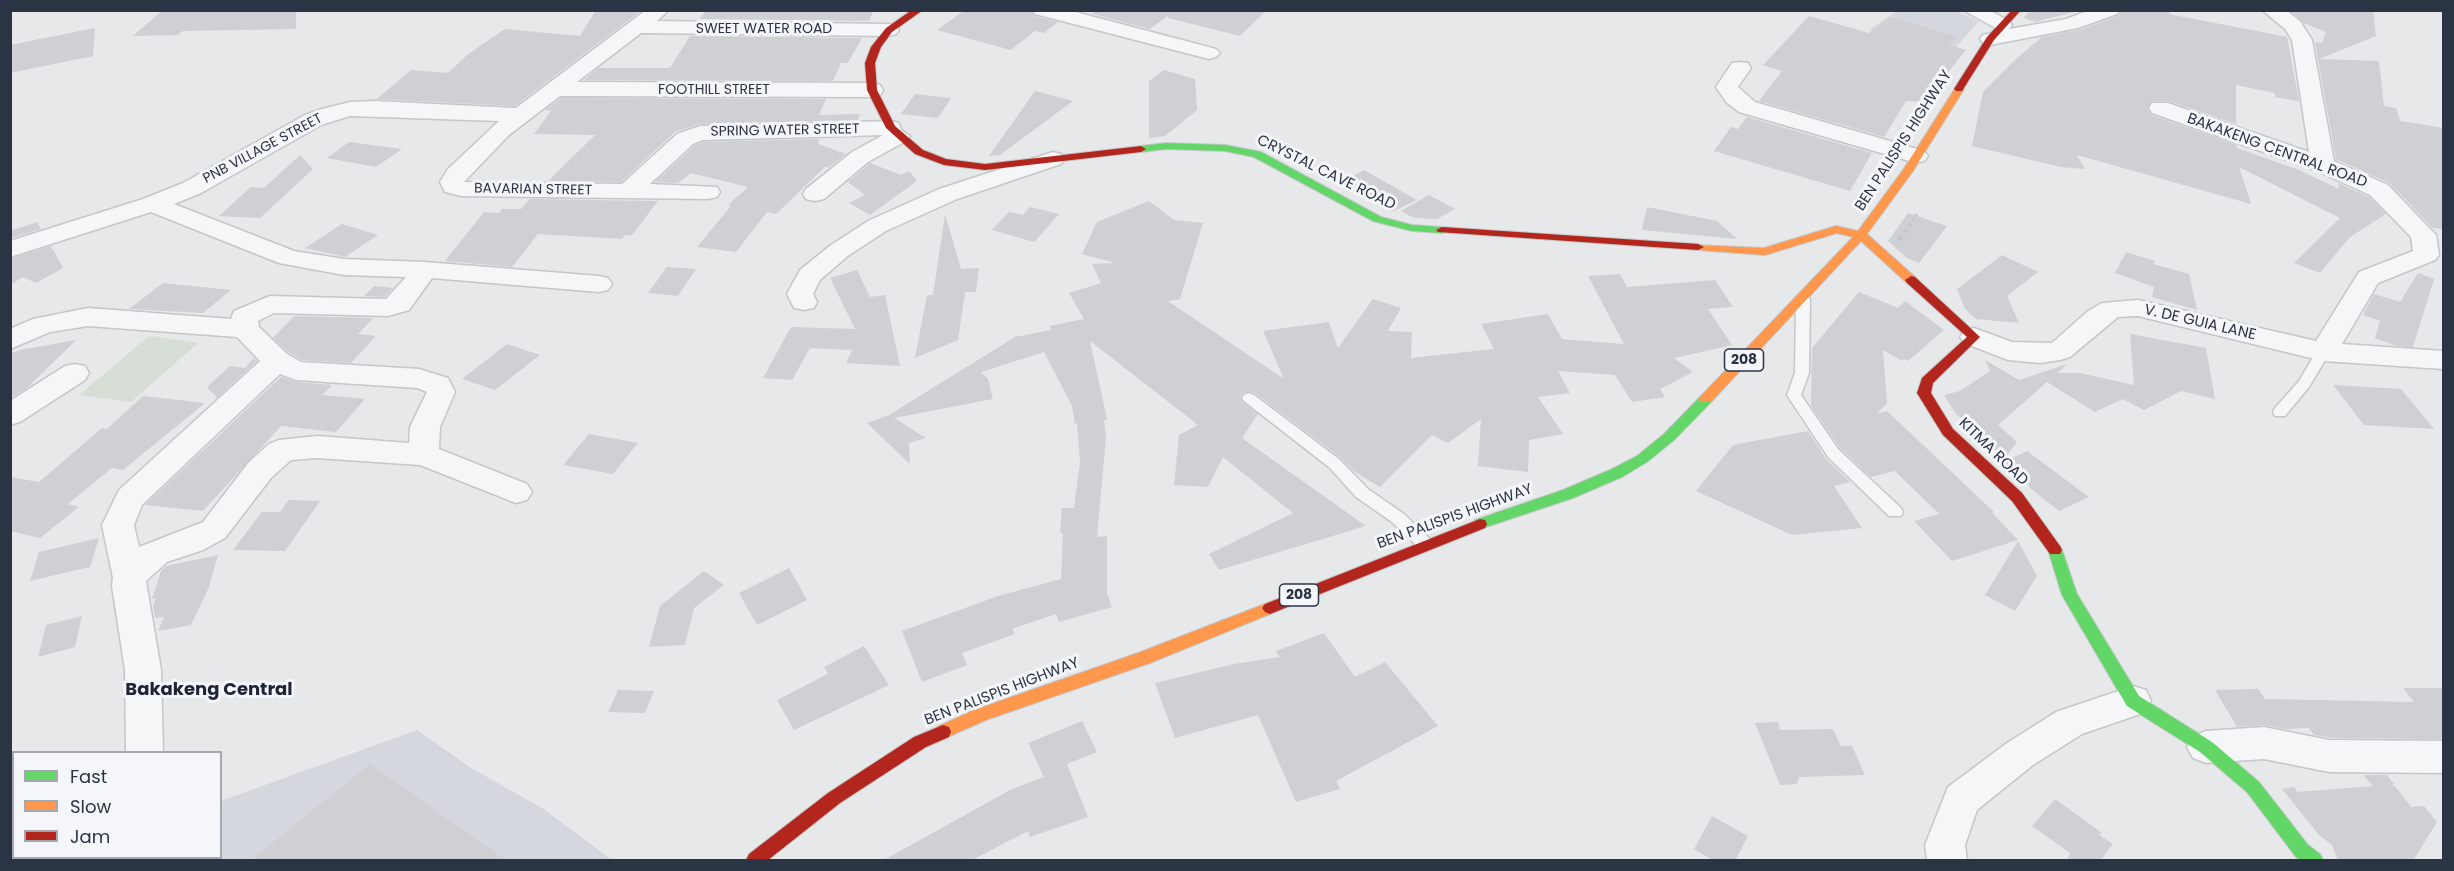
<!DOCTYPE html>
<style>
body{margin:0}
#map{position:relative;width:2454px;height:871px;overflow:hidden;background:#e6e8ea;font-family:Poppins,sans-serif}
canvas{display:block}
.frame{position:absolute;inset:0;border:12px solid #2b3445;pointer-events:none}
.legend{position:absolute;left:12px;top:751px;width:210px;height:108px;box-sizing:border-box;background:#f4f6f9;border:2px solid #a4a8b1;margin:0;padding:8px 10px;list-style:none;font-size:18px;color:#2b3445}
.legend li{display:flex;align-items:center;gap:12px;height:30px}
.legend b{width:30px;border:2px solid #a4a8b1}
</style>
<div id="map">
<canvas width="2454" height="871"></canvas>
<div class="frame"></div>
<ul class="legend">
<li><b style="height:8px;background:#63d668"></b>Fast</li>
<li><b style="height:8px;background:#ff974d"></b>Slow</li>
<li><b style="height:8px;background:#b3261e"></b>Jam</li>
</ul>
</div>
<script>
const ctx = document.querySelector('canvas').getContext('2d');
ctx.lineJoin = 'round';
function fillPath(path, color) { ctx.fillStyle = color; ctx.fill(path, 'evenodd'); }
const toPath = rows => new Path2D(rows.map(r => 'M' + r).join(''));
function stroke(path, color, width, dash) { ctx.strokeStyle = color; ctx.lineWidth = width; ctx.lineCap = dash ? 'butt' : 'round'; ctx.setLineDash(dash || []); ctx.stroke(path); }
function drawText(font, color, halo, rows, align = 'center') {
  ctx.font = font + ' Poppins,sans-serif'; ctx.lineWidth = 6; ctx.setLineDash([]); ctx.textBaseline = 'middle'; ctx.strokeStyle = halo; ctx.fillStyle = color; for (const [text, x, y, turn = 0] of rows) {
    ctx.save(); ctx.translate(x, y); ctx.rotate((+turn || 0) * Math.PI / 180); ctx.textAlign = isNaN(turn) ? turn : align; if (halo) ctx.strokeText(text, 0, 0); ctx.fillText(text, 0, 0); ctx.restore();
  }
}
fillPath(toPath([
 [1897,11,1956,11,1979,21,1948,56,1869,30],
 [417,730,471,768,542,808,612,860,68,860,74,858,220,858,221,801]
]), '#d4d7dd');
fillPath(toPath([
 [149,336,198,343,131,402,79,395]
]), '#d6ded6');
fillPath(toPath([
 [163,10,296,10,296,29,183,31,178,35,133,36],
 [596,10,642,10,515,106,377,99,411,70,448,73,467,55,505,29,580,36],
 [706,10,772,11,874,10,869,21,700,19],
 [965,10,1030,10,1034,16,1058,22,1044,33,1035,31,1011,50,937,30],
 [1093,10,1267,10,1240,36,1168,18,1169,15,1150,29,1093,14],
 [2030,10,2082,10,2035,22,2024,18],
 [2122,10,2170,10,2169,14,2287,37,2299,101,2275,97,2275,93,2236,85,2236,124,2169,101,2152,101,2147,109,2151,115,2237,145,2237,148,2299,170,2339,189,2338,183,2369,197,2386,214,2350,237,2320,273,2294,263,2340,218,2239,167,2251,204,2077,155,2085,169,2061,167,1972,146,1983,92,2016,59,2042,37,2079,30,2118,16],
 [2290,10,2373,10,2376,36,2319,59,2379,61,2384,106,2396,108,2400,121,2444,128,2444,229,2433,228,2389,183,2336,159,2315,42,2322,43,2326,32,2304,23],
 [1809,16,1869,33,1891,17,1957,37,1949,45,1966,50,1924,102,1906,101,1884,137,1759,101,1782,71,1763,65],
 [95,28,93,56,10,73,10,45],
 [690,36,862,38,848,63,841,63,833,81,584,80,598,68,670,68],
 [1164,70,1195,79,1197,110,1165,136,1149,138,1149,81],
 [1035,91,1073,101,1000,155,989,156],
 [915,94,951,98,938,118,901,114],
 [561,98,826,99,819,115,860,114,858,120,699,124,675,132,621,182,548,181,595,135,534,134,551,111,545,110],
 [1747,117,1872,153,1850,191,1714,151,1731,127,1738,129],
 [819,139,818,144,846,154,828,168,826,166,776,214,767,212,736,252,697,247,731,206,728,205,748,187,691,173,678,183,655,182,694,146,703,142],
 [349,142,402,149,376,167,327,158],
 [300,155,313,169,260,218,219,216,251,187,264,188],
 [870,163,901,175,909,171,917,181,870,215,849,203,865,195,848,182],
 [1364,170,1417,200,1392,212,1338,184],
 [1429,195,1455,209,1437,219,1414,218,1401,211],
 [530,199,658,201,632,235,625,235,622,239,538,234,512,267,445,261,484,212,499,213,502,209,521,209],
 [1149,201,1174,220,1203,223,1180,299,1168,301,1284,379,1263,331,1329,322,1338,348,1373,299,1401,308,1388,331,1412,332,1411,358,1494,349,1481,324,1548,314,1562,339,1624,344,1588,276,1620,274,1627,287,1715,280,1733,307,1708,309,1732,345,1674,358,1693,372,1660,389,1665,397,1632,402,1615,375,1558,371,1570,393,1538,397,1563,434,1529,440,1528,472,1478,466,1481,419,1448,443,1432,435,1380,487,1355,472,1341,458,1255,393,1250,391,1243,393,1240,397,1242,402,1258,414,1242,438,1366,526,1219,570,1209,554,1293,513,1223,457,1208,487,1174,485,1179,435,1198,425,1090,341,1107,419,1104,420,1106,436,1097,537,1107,536,1107,593,1112,607,1059,622,1056,614,1012,629,1015,634,962,653,967,665,922,682,902,631,998,596,1061,579,1063,533,1060,533,1062,508,1074,508,1080,462,1077,423,1075,424,1072,406,1044,352,981,372,988,379,993,399,894,418,926,438,909,443,910,464,867,423,889,415,1015,337,1051,330,1050,326,1084,319,1069,293,1101,283,1092,264,1115,263,1082,254,1097,222],
 [1030,207,1059,214,1034,242,992,230,1009,212,1023,215],
 [1647,207,1717,221,1737,239,1642,230],
 [1908,213,1947,226,1919,263,1907,258,1888,241],
 [945,214,961,269,979,268,976,292,965,292,958,340,915,358,927,295,933,295],
 [37,222,41,229,10,238,10,231],
 [342,224,378,235,345,257,305,248],
 [51,246,63,268,36,283,23,277,10,285,10,259],
 [2126,252,2155,261,2153,264,2189,274,2197,310,2152,297,2154,287,2115,273],
 [2002,255,2038,272,2007,296,2019,323,1976,319,1965,309,1957,289],
 [667,267,696,269,678,296,648,293],
 [857,270,870,297,885,295,900,366,846,363,852,350,810,348,792,380,763,378,791,327,855,329,830,278],
 [2418,273,2434,279,2413,347,2397,346,2375,338,2380,321,2363,315,2374,294,2400,302],
 [163,283,231,290,203,313,129,309],
 [374,286,393,288,385,297,364,296],
 [1859,292,1898,308,1905,301,1944,330,1908,361,1904,359,1902,361,1883,350,1887,404,1876,414,1887,411,1994,512,1992,513,2018,540,1952,561,1914,521,1939,514,1895,471,1871,477,1840,448,1811,406,1812,348],
 [294,316,373,318,358,334,376,336,351,363,302,360,288,352,273,338],
 [2130,334,2206,348,2215,399,2181,391,2144,410,2123,399,2095,412,2047,382,1998,425,2017,442,2005,458,1973,432,1978,430,1956,414,1944,395,1960,391,1990,371,1985,360,2019,380,2067,364,2057,373,2080,373,2134,385],
 [76,340,27,388,10,398,10,354,20,350],
 [507,344,540,355,495,390,462,379],
 [254,358,257,361,217,398,207,387,230,366,245,368],
 [281,377,296,382,332,385,322,395,365,399,336,432,281,426,203,511,145,505],
 [2333,385,2401,389,2434,429,2364,425],
 [143,396,205,403,123,470,112,468,68,504,79,507,40,538,10,531,10,477,39,482,102,428,107,429],
 [1808,431,1826,459,1850,482,1834,486,1862,528,1792,535,1696,491,1733,445],
 [589,434,638,443,613,474,563,465],
 [2027,451,2089,497,2059,511,2035,492,2004,462],
 [289,500,320,501,285,551,233,550,262,512,280,512],
 [99,538,90,567,30,581,39,552],
 [2018,541,2037,576,2015,611,1985,595],
 [218,555,209,587,191,625,158,631,164,617,155,618,153,606,156,598,152,599,161,571,166,566],
 [789,568,807,600,757,625,739,593],
 [704,571,724,585,694,608,685,645,649,647,660,606],
 [82,616,75,647,38,657,46,625],
 [1324,633,1355,677,1385,662,1438,726,1336,781,1340,789,1296,802,1258,715,1175,738,1155,683,1234,664,1280,657,1276,651],
 [864,646,889,685,794,730,777,700,828,674,824,667],
 [2403,688,2444,688,2444,739,2333,738,2314,735,2309,728,2285,729,2264,725,2237,727,2215,690,2258,689,2265,699,2414,702],
 [618,690,654,691,645,713,608,712],
 [1082,721,1097,752,1067,764,1088,817,1030,837,1028,831,970,861,882,861,1012,789,1044,777,1028,743],
 [1778,722,1780,730,1833,729,1841,746,1852,746,1865,775,1799,777,1797,784,1780,785,1755,723],
 [370,764,507,861,250,861],
 [2363,775,2387,775,2394,784,2391,786,2395,786,2411,807,2424,806,2437,822,2413,861,2338,861,2332,845,2319,835,2282,789,2294,787,2297,792,2373,786],
 [2055,799,2102,833,2099,835,2113,844,2100,861,2067,861,2070,853,2032,826],
 [1712,816,1748,836,1735,861,1714,861,1694,849]
]), '#ced0d3');
const lane = toPath([
 [1803,295,1810,299,1809,373,1801,395,1838,449,1901,508,1903,512,1901,516,1889,516,1828,457,1787,395,1795,373,1796,299,1803,295],
 [2323,347,2330,352,2309,387,2285,416,2275,416,2273,412,2275,408,2299,381,2318,349,2323,347],
 [1249,393,1254,395,1340,460,1368,489,1404,514,1431,540,1433,544,1431,548,1419,548,1392,522,1356,497,1330,468,1244,401,1242,398,1244,395,1249,393]
]);
const street = toPath([
 [646,10,669,10,657,21,889,24,896,26,899,30,896,34,889,36,641,33,577,82,872,83,880,85,883,90,880,95,872,97,560,96,509,135,464,182,622,184,677,134,700,126,891,121,899,123,901,130,910,136,906,141,868,162,824,199,815,201,806,199,803,194,806,189,852,152,883,135,703,140,693,144,650,184,717,187,720,192,717,197,708,199,461,196,445,192,440,182,448,169,499,121,350,116,321,125,201,193,174,204,294,251,344,259,425,262,599,276,608,278,612,284,608,290,599,292,432,278,409,310,388,316,274,313,258,321,259,327,287,354,301,362,419,369,448,378,455,392,440,427,439,449,527,484,532,492,527,500,516,503,420,465,317,458,291,460,271,478,225,538,203,550,167,562,146,581,161,670,163,752,126,752,125,670,112,586,113,578,102,525,119,490,260,361,237,337,88,326,50,332,10,349,10,329,33,319,88,308,231,319,234,311,270,296,386,299,406,277,344,275,279,263,151,212,10,257,10,241,143,199,183,183,305,115,322,109,350,102,376,101,516,108,646,10],
 [280,374,296,380,417,388,427,392,410,427,409,443,317,436,279,440,269,444,249,462,203,522,139,547,134,525,142,505,280,374],
 [1032,10,1068,10,1216,49,1220,53,1216,57,1209,59,1035,14,1032,10],
 [1963,10,1989,10,2009,21,2012,25,2009,29,2066,19,2090,10,2120,10,2117,14,2078,28,1990,45,1983,43,1980,39,1983,35,2001,31,1963,10],
 [2262,10,2286,10,2300,21,2312,40,2334,161,2388,185,2436,235,2439,255,2435,260,2378,283,2342,344,2444,351,2444,369,2323,361,2138,316,2118,317,2070,357,2060,360,2040,363,2008,360,1964,343,1960,337,1964,331,1974,328,2012,342,2052,343,2088,311,2102,303,2138,300,2316,341,2359,272,2413,251,2411,237,2370,195,2315,170,2152,113,2149,108,2152,103,2168,103,2309,152,2292,40,2285,29,2262,10],
 [1740,62,1748,63,1751,68,1738,87,1755,102,1924,151,1928,156,1924,161,1916,163,1739,112,1726,102,1716,87,1732,63,1740,62],
 [1053,152,1061,154,1065,159,1061,164,957,199,886,231,849,255,820,280,813,294,817,302,814,308,804,310,794,308,787,294,800,270,831,245,868,221,939,189,1053,152],
 [75,364,85,366,89,373,85,380,20,422,10,425,10,401,65,366,75,364],
 [2133,686,2146,690,2151,701,2146,712,2082,734,2033,765,1977,810,1965,845,1967,860,1927,860,1925,845,1948,787,2007,743,2056,712,2133,686],
 [2264,727,2329,740,2444,741,2444,773,2329,772,2264,759,2206,763,2193,758,2187,747,2193,736,2206,731,2264,727]
]);
const fast = toPath([
 [1166,143,1225,145,1261,152,1381,217,1412,225,1442,227,1448,230,1442,233,1412,231,1373,221,1254,157,1225,151,1166,149,1141,152,1136,149,1141,146,1166,143],
 [1706,395,1713,399,1711,402,1674,440,1647,462,1622,477,1573,498,1480,529,1475,528,1473,524,1475,520,1563,490,1612,469,1637,456,1664,434,1701,396,1706,395],
 [2055,544,2060,546,2062,550,2077,594,2139,696,2212,742,2259,782,2308,845,2320,854,2323,860,2301,860,2296,857,2247,792,2200,752,2127,706,2062,595,2048,550,2050,546,2055,544]
]);
const slow = toPath([
 [1959,86,1964,89,1913,171,1867,234,1915,277,1917,280,1915,283,1907,283,1861,241,1711,402,1701,402,1699,399,1701,396,1853,237,1837,233,1765,255,1698,250,1692,247,1694,245,1764,248,1836,226,1858,231,1903,170,1956,87,1959,86],
 [1270,602,1275,604,1278,608,1275,612,1150,663,986,720,943,739,937,737,935,732,937,727,974,710,1138,653,1270,602]
]);
const jam = toPath([
 [912,10,923,10,892,32,881,47,875,63,877,90,895,126,923,150,946,159,985,164,1141,146,1146,149,1141,152,985,170,944,165,915,154,886,128,867,90,865,63,871,47,886,28,912,10],
 [2012,10,2021,10,1994,40,1962,91,1956,91,1954,89,1987,37,2012,10],
 [1442,227,1698,244,1704,247,1698,250,1438,232,1436,230,1442,227],
 [1911,276,1915,277,1980,337,1933,383,1931,393,1953,429,2022,493,2060,546,2062,550,2060,554,2050,554,2012,501,1943,435,1917,393,1922,378,1967,337,1907,283,1905,280,1911,276],
 [1480,519,1485,520,1487,524,1485,528,1270,614,1265,612,1262,608,1265,604,1480,519],
 [943,725,949,727,951,732,949,737,926,747,840,803,768,860,746,860,749,854,828,793,914,737,943,725]
]);
stroke(lane, '#c4c6c8', 3);
stroke(street, '#c4c6c8', 3);
stroke(fast, '#c4c6c8', 2);
stroke(slow, '#c4c6c8', 2);
stroke(jam, '#c4c6c8', 2);
stroke(toPath([
 [1909,226,1917,214]
]), '#c5c6ca', 3, [3, 3]);
stroke(toPath([
 [1899,240,1910,225]
]), '#c5c6ca', 4, [4.5, 4.5]);
fillPath(lane, '#f5f6f7');
fillPath(street, '#f5f6f7');
fillPath(fast, '#63d668');
fillPath(slow, '#ff974d');
fillPath(jam, '#b3261e');
drawText('14px', '#2b3445', '#f4f6f9', [
 ["SWEET WATER ROAD",764,29],
 ["FOOTHILL STREET",714,90],
 ["SPRING WATER STREET",785,131,-1],
 ["PNB VILLAGE STREET",263,149,-28],
 ["BAVARIAN STREET",533,190,1]
]);
for (const [x, y, w] of [
 [1744,360,39],
 [1299,595,39]
]) { const box = new Path2D(); box.roundRect(x - w / 2, y - 11, w, 22, 4.5); ctx.fillStyle = '#f4f6f9'; ctx.fill(box); stroke(box, '#2b3445', 1.5); }
drawText('bold 14px', '#2b3445', null, [
 ["208",1744,360],
 ["208",1299,595]
]);
drawText('15px', '#2b3445', '#f4f6f9', [
 ["BEN PALISPIS HIGHWAY",1904,141,-57],
 ["BAKAKENG CENTRAL ROAD",2277,151,20],
 ["CRYSTAL CAVE ROAD",1326,173,26],
 ["V. DE GUIA LANE",2200,323,13],
 ["KITMA ROAD",1993,452,44],
 ["BEN PALISPIS HIGHWAY",1455,517,-20],
 ["BEN PALISPIS HIGHWAY",1002,692,-21]
]);
drawText('bold 18px', '#1d2536', '#f4f6f9', [
 ["Bakakeng Central",209,690]
]);
</script>
